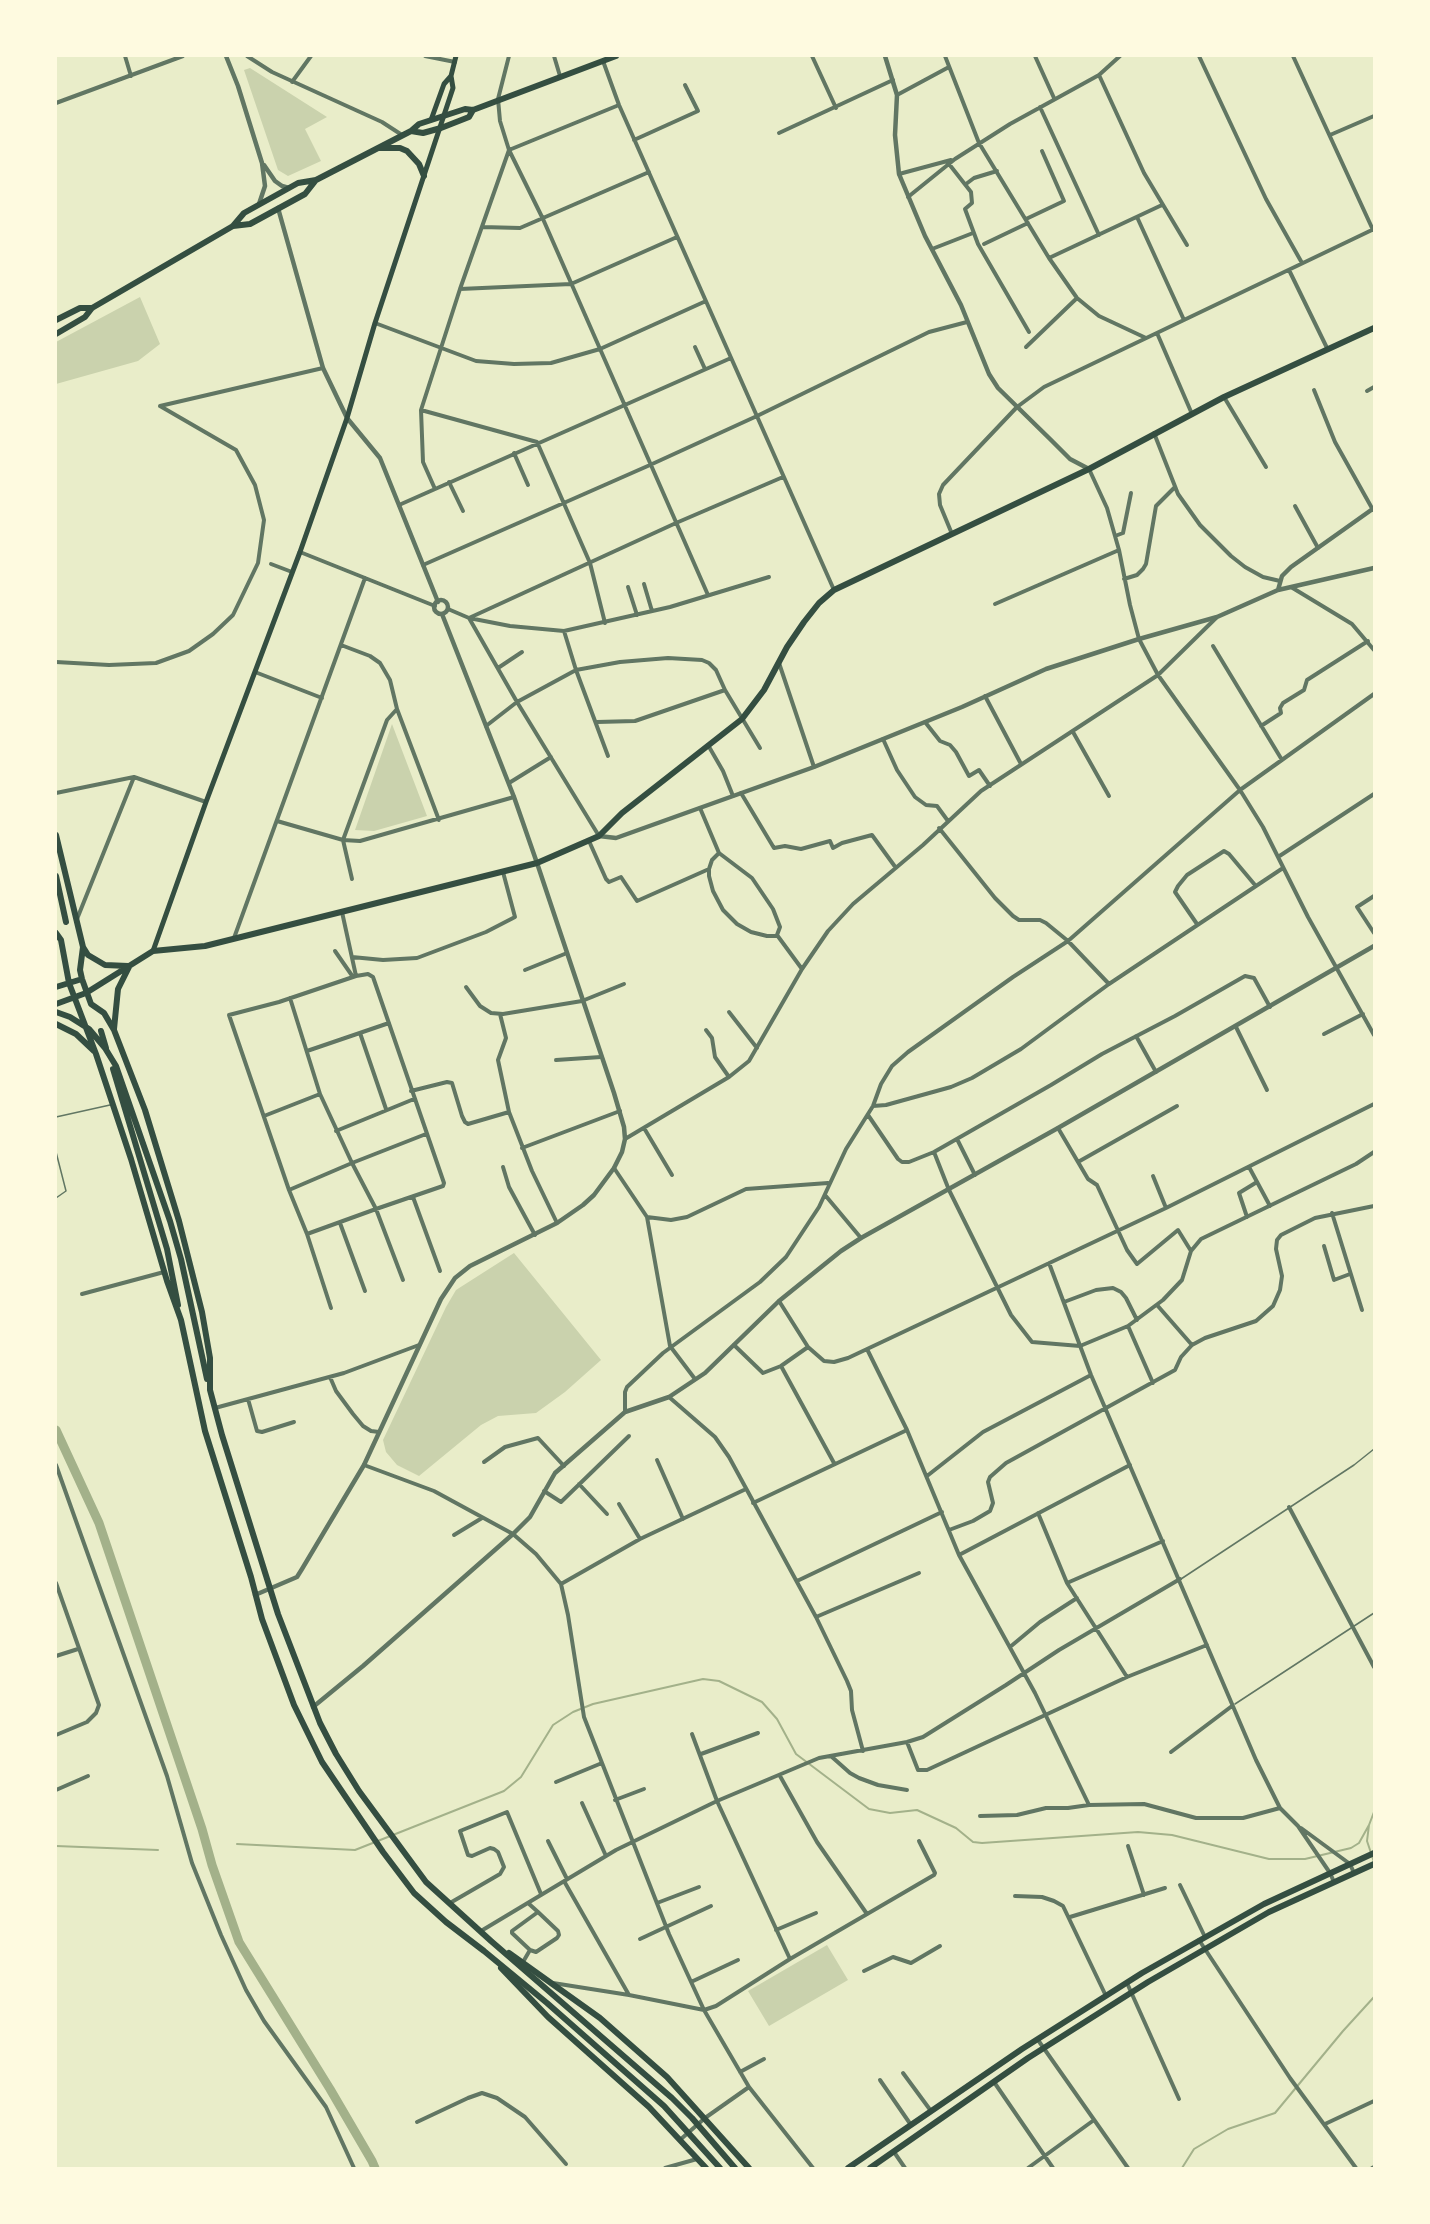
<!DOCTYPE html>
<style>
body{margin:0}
#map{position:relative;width:1430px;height:2224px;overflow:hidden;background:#e9edc9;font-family:Barlow,sans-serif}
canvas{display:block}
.frame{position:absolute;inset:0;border:57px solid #fefae0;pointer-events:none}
</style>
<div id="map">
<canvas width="1430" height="2224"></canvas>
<div class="frame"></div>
</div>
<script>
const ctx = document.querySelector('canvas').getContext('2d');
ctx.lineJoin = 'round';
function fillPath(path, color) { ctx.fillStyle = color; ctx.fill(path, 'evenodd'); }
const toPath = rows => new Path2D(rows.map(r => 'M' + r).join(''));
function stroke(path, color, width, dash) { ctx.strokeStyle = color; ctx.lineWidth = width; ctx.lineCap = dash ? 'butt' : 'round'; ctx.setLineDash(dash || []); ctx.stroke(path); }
fillPath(toPath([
 [250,68,327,117,305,129,321,161,288,176,278,170,244,70],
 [140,297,160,344,138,361,56,384,56,342],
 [392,724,427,816,374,831,355,830],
 [514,1253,601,1360,565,1392,536,1413,498,1416,481,1425,419,1476,397,1465,386,1452,383,1440,446,1307,456,1290],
 [827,1945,848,1980,769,2026,748,1991]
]), '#cad2ad');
stroke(toPath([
 [237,1844,355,1850,504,1791,521,1777,553,1725,573,1712,593,1704,703,1679,719,1681,762,1702,777,1719,796,1754,869,1809,890,1813,917,1810,956,1828,973,1842,982,1843,1138,1832,1172,1835,1269,1859,1305,1859,1351,1848,1359,1843,1369,1825],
 [56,1846,158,1850],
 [1374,1862,1367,1841,1369,1825,1374,1812],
 [1182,2168,1194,2149,1228,2129,1275,2113,1343,2031,1374,1997]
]), '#a3b18a', 2);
stroke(toPath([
 [56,1430,99,1523,202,1829,212,1865,239,1942,330,2089,372,2161,375,2168]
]), '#a3b18a', 9);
stroke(toPath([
 [56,1117,110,1105],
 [56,1152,66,1191,56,1198],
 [1181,1579,1354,1465,1374,1449],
 [1235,1704,1374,1613]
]), '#617663', 1.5);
stroke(toPath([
 [125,56,131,76],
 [247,56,272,72,382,122,402,135],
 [425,56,455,62],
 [509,56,498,99,500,121,509,150,543,219,708,595],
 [554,56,560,76],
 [812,56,836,108],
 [945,56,979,143,1049,258,1077,298,1099,316,1146,338],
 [1035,56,1054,98],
 [1199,56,1266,199,1302,263],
 [1293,56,1373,230],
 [603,61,619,105,834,590],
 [1099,75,1144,173,1187,245],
 [292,82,311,56],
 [897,95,949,67],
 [56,103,183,56],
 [1040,107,1099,235],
 [779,133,893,80],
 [1330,135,1374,116],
 [634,140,698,111,685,85],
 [949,164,971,192,972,203,965,209,978,244,1029,332],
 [899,174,951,160],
 [966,184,974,178,997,171],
 [908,197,955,159,1010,124,1099,75,1120,56],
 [1137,217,1184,320],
 [1026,219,1064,201,1042,151],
 [482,227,520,228,649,172],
 [984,244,1028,223],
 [932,249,973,233],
 [1049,258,1162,205],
 [1289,270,1328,350],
 [460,289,571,284,677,237],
 [375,323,476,361,514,364,551,363,600,349,706,301],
 [1157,333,1192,414],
 [695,347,705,369],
 [1026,347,1077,298],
 [1314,390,1335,442,1373,510],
 [1367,391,1374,387],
 [1224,397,1266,467],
 [160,406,323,368],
 [421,410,537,442,590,563,605,623],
 [1154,433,1178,494,1200,525,1231,556,1245,567,1263,577,1280,581],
 [514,453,528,485],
 [1089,469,1107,508,1119,550,1130,605,1139,639,1158,675,1240,790,1263,827,1308,917,1374,1035],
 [449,482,463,511],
 [435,489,423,462,421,410,460,289,509,150,619,105],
 [399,505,731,358],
 [1295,506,1318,548],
 [952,534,940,505,939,494,943,485,1017,407,1044,387,1374,229],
 [1115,536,1123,533,1131,493],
 [300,552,435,606],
 [271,564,292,572],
 [423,565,650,465,757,416,929,332,967,322],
 [1124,579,1137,575,1143,569,1146,564,1156,506,1175,487],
 [644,584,652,611],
 [628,587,637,615],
 [1291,587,1352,624,1374,650],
 [995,604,1119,550],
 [448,609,469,618,510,626,564,631,670,607,769,577],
 [564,631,576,670,608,756],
 [341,645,370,656,380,663,390,680,397,709,439,820],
 [1213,646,1282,760],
 [56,662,109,665,156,663,189,651,213,634,233,615,258,563,264,520,255,485,236,450,160,406],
 [779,663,814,767],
 [498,668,522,652],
 [255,672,322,698],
 [985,696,1021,764],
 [597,722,635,721,725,690],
 [925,722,940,741,950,745,956,752,969,776,979,770,990,786],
 [486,726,517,702,576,670,620,662,668,658,702,660,709,663,716,670,725,690,760,748],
 [1261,726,1281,713,1280,708,1283,703,1304,690,1307,680,1368,641],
 [1073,732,1109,796],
 [883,739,897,770,915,797,926,805,937,806,948,821],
 [708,745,723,771,733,796],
 [509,783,551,757],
 [56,793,134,777,206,802],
 [741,793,774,848,785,846,801,849,830,841,833,848,842,843,872,835,896,868],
 [700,808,719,853,752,878,773,909,780,927,777,935],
 [277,821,343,840,360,841,514,797],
 [939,828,995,898,1013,916,1019,920,1040,920,1046,923,1068,941,1109,984],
 [599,836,517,702,469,618,676,523,783,477],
 [589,841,606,879,609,882,621,877,637,901,709,869],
 [719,853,712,860,709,869,709,876,713,891,723,910,737,924,751,932,767,936,777,936],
 [1278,857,1374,794],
 [352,879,343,840,387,720,397,709],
 [1374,896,1357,907,1374,933],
 [342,912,356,976],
 [77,919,134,777],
 [1197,924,1175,892,1178,886,1187,875,1224,851,1229,854,1255,885],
 [777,935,802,969],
 [234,938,365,578],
 [335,951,353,977],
 [352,957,383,960,417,958,486,932,515,917,503,872],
 [525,970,567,953],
 [466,987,480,1006,491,1013,503,1014,582,1001,624,984],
 [290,998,320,1094,352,1163,426,1134],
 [729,1012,757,1048],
 [500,1014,506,1038,498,1060,509,1112,532,1171,557,1223],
 [1236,1027,1267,1090],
 [706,1030,712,1038,715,1057,729,1077],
 [360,1033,386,1109],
 [1324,1034,1363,1014],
 [1136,1036,1156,1072],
 [307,1051,389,1023],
 [556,1060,601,1057],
 [411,1091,447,1082,452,1083,462,1116,465,1122,468,1124,509,1112],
 [873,1106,886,1105,951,1087,972,1078,1021,1049,1109,984,1283,868],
 [868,1115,898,1159,902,1162,909,1162,934,1152,1051,1085,1102,1054,1175,1016,1245,976,1254,978,1270,1007],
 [264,1116,320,1094],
 [644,1128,672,1175],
 [1058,1128,1088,1179,1097,1185,1127,1250,1137,1264,1178,1230,1191,1251],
 [336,1131,414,1099],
 [625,1139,729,1077,749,1061,802,969,828,931,853,904,923,845,981,791,1158,675,1216,618],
 [957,1139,975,1175],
 [522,1148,620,1111],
 [934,1152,949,1190,1011,1315,1032,1342,1080,1346,1128,1326,1163,1300,1182,1280,1191,1251,1201,1239,1356,1164,1374,1152],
 [1078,1162,1177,1106],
 [503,1167,509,1187,535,1235],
 [1249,1167,1270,1206],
 [614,1168,647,1217,670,1346,695,1379],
 [1153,1176,1166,1208],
 [289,1190,307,1234,376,1209,443,1186,444,1183,373,977,368,974,356,976,279,1002,229,1015,289,1190,352,1163,376,1209,403,1280],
 [825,1195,861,1238],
 [413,1197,440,1271],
 [1332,1213,1362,1310],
 [647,1217,671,1220,687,1217,746,1189,828,1183],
 [1247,1217,1239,1193,1257,1182],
 [340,1223,365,1291],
 [307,1234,331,1308],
 [1324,1246,1334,1280,1350,1274],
 [1049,1263,1091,1375,1256,1760,1280,1808,1298,1826,1330,1873,1334,1882],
 [82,1294,164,1272],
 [779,1301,808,1347,824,1361,834,1362,848,1358,1166,1208,1374,1104],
 [1064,1302,1096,1290,1113,1288,1121,1292,1126,1298,1137,1320],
 [1157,1305,1192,1345],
 [1128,1326,1153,1383],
 [734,1345,763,1373,781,1366,808,1347],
 [867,1349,907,1430,959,1555,1035,1693,1089,1805],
 [781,1366,834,1463],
 [330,1377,336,1391,353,1414,363,1426,371,1431,379,1432],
 [669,1397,715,1437,729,1457,816,1617,847,1681,851,1691,852,1710,863,1751],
 [248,1399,257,1431,262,1432,294,1422],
 [215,1408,344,1373,419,1345],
 [625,1412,625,1392,627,1387,663,1353,760,1282,786,1257,819,1207,846,1149,873,1106,881,1084,892,1066,908,1052,1013,977,1068,941,1240,790,1374,694],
 [657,1460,683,1519],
 [484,1462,505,1447,538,1438,564,1466],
 [56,1465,167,1776,192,1863,221,1935,246,1990,264,2021,326,2107,354,2168],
 [364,1465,434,1491,513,1534,536,1554,561,1584,568,1615,584,1717,669,1934,704,2010,749,2087,813,2168],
 [927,1476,983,1432,1091,1375],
 [579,1484,607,1514],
 [544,1491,561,1502,629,1436],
 [753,1503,907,1430],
 [619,1504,640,1539],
 [1289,1507,1374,1667],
 [1038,1513,1067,1583,1127,1677],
 [949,1530,973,1521,990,1511,993,1503,988,1482,990,1477,1006,1463,1175,1370,1181,1357,1192,1345,1205,1338,1256,1321,1273,1306,1280,1290,1282,1276,1276,1249,1277,1240,1281,1235,1315,1218,1374,1206],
 [454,1535,482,1518],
 [959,1555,1130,1465],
 [797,1581,942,1512],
 [56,1583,99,1705,96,1713,87,1722,56,1735],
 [1067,1583,1163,1541],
 [561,1584,640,1539,746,1489],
 [816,1617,919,1573],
 [1010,1647,1040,1622,1077,1598],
 [56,1656,78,1649],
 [692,1734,717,1801,790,1959],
 [907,1742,918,1770,927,1770,1127,1677,1207,1645],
 [1171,1752,1232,1706],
 [701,1754,758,1733],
 [832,1757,850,1773,859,1778,878,1785,907,1790],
 [780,1776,817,1842,867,1914],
 [556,1782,602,1763],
 [56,1790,88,1776],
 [615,1800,644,1789],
 [582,1803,606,1856],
 [980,1816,1017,1815,1046,1808,1068,1808,1089,1805,1144,1804,1196,1818,1243,1818,1280,1808],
 [1301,1828,1350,1864,1354,1873],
 [548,1841,567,1879],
 [1128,1846,1144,1895],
 [564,1881,629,1995],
 [1180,1885,1205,1937],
 [1015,1896,1042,1897,1054,1901,1063,1906,1106,1996],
 [450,1903,500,1874,504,1867,498,1852,494,1849,490,1848,472,1856,468,1855,460,1831,507,1812,541,1894],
 [528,1903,538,1912,512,1931,512,1933,530,1950],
 [657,1903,699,1887],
 [1070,1917,1165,1888],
 [776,1930,816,1913],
 [481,1931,616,1850,717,1801,819,1758,907,1742,923,1737,1006,1685,1059,1650,1180,1579],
 [640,1939,711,1906],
 [1199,1940,1290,2078,1356,2168],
 [523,1962,530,1950,536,1952,557,1938,559,1935,558,1931,538,1912],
 [864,1971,893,1957,911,1963,940,1946],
 [691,1982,738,1960],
 [553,1983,629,1995,704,2010,716,2006,790,1959,934,1875,935,1873,919,1841],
 [1127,1983,1179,2099],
 [1038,2040,1128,2168],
 [740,2072,764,2059],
 [903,2073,931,2111],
 [880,2080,911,2125],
 [994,2082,1053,2168],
 [417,2122,468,2098,482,2093,497,2098,525,2117,566,2164],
 [1325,2124,1374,2101],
 [681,2139,705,2118,749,2087],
 [894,2152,905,2168],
 [665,2168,697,2159],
 [1028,2168,1094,2120],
 [1372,2168,1374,2167]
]), '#617663', 4);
stroke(toPath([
 [226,56,238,86,262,163,265,186,259,204],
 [885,56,897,95,895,135,899,174,925,236,961,305,989,374,998,388,1050,439,1070,459,1089,469],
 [264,165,275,181,282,186,289,188],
 [278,208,323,368,347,418,380,458,438,602],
 [1278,590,1282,576,1291,567,1374,508],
 '434 607a7 7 0 1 1 14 0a7 7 0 1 1-14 0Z',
 [599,836,616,838,814,767,962,707,1046,669,1139,639,1217,617,1278,590,1374,568],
 [255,1595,297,1577,302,1569,364,1465,441,1299,455,1278,470,1266,557,1223,583,1205,594,1195,614,1168,622,1152,625,1139,624,1127,614,1093,537,863,514,797,442,614],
 [313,1707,363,1666,513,1534,530,1517,555,1473,625,1412,669,1397,705,1373,779,1301,841,1251,861,1238,1058,1128,1374,946]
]), '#617663', 4.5);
stroke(toPath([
 [431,120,444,84,451,76],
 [153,951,206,802,300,552,347,418,375,323,453,88,451,76,456,56]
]), '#344e41', 5);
stroke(toPath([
 [509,1953,600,2018,667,2077,749,2168],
 [501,1968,548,2017,649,2107,706,2168],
 [848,2168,1022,2049,1142,1973,1264,1904,1374,1853],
 [870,2168,1028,2058,1148,1982,1269,1912,1374,1864]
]), '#344e41', 6);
stroke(toPath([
 [411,131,423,133,441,128,469,117,473,110],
 [379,148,400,148,407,151,419,164,424,176],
 [233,226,250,224,305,194,316,180],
 [56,320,80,308,92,308],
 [56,334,85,317,92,308,233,226,244,213,298,183,316,180,411,131,419,124,465,109,473,110,616,56],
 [56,835,83,947,80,970,82,979,91,1004,104,1013,114,1030,145,1110,179,1221,202,1312,210,1358,210,1390,222,1435,278,1614,320,1723,336,1754,359,1791,426,1882,491,1941,672,2098,692,2118,735,2168],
 [56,876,66,922],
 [56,933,61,940,69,983,96,1054,131,1159,167,1281,181,1320,205,1431,251,1577,262,1619,294,1705,322,1762,383,1852,414,1893,446,1922,484,1951,547,2003,664,2106,720,2168],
 [83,947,88,955,105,965,128,966],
 [56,987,82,979],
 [56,1004,86,993,153,951,205,946,537,863,599,836,622,813,742,719,764,690,787,647,804,622,819,603,834,590,1089,469,1224,397,1374,328],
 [56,1012,70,1017,89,1029,105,1048,116,1066,170,1221,181,1259,207,1379],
 [56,1024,76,1034,94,1051],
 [114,1029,118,989,129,967],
 [101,1031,106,1048],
 [113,1069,167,1249,178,1305]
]), '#344e41', 6);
</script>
